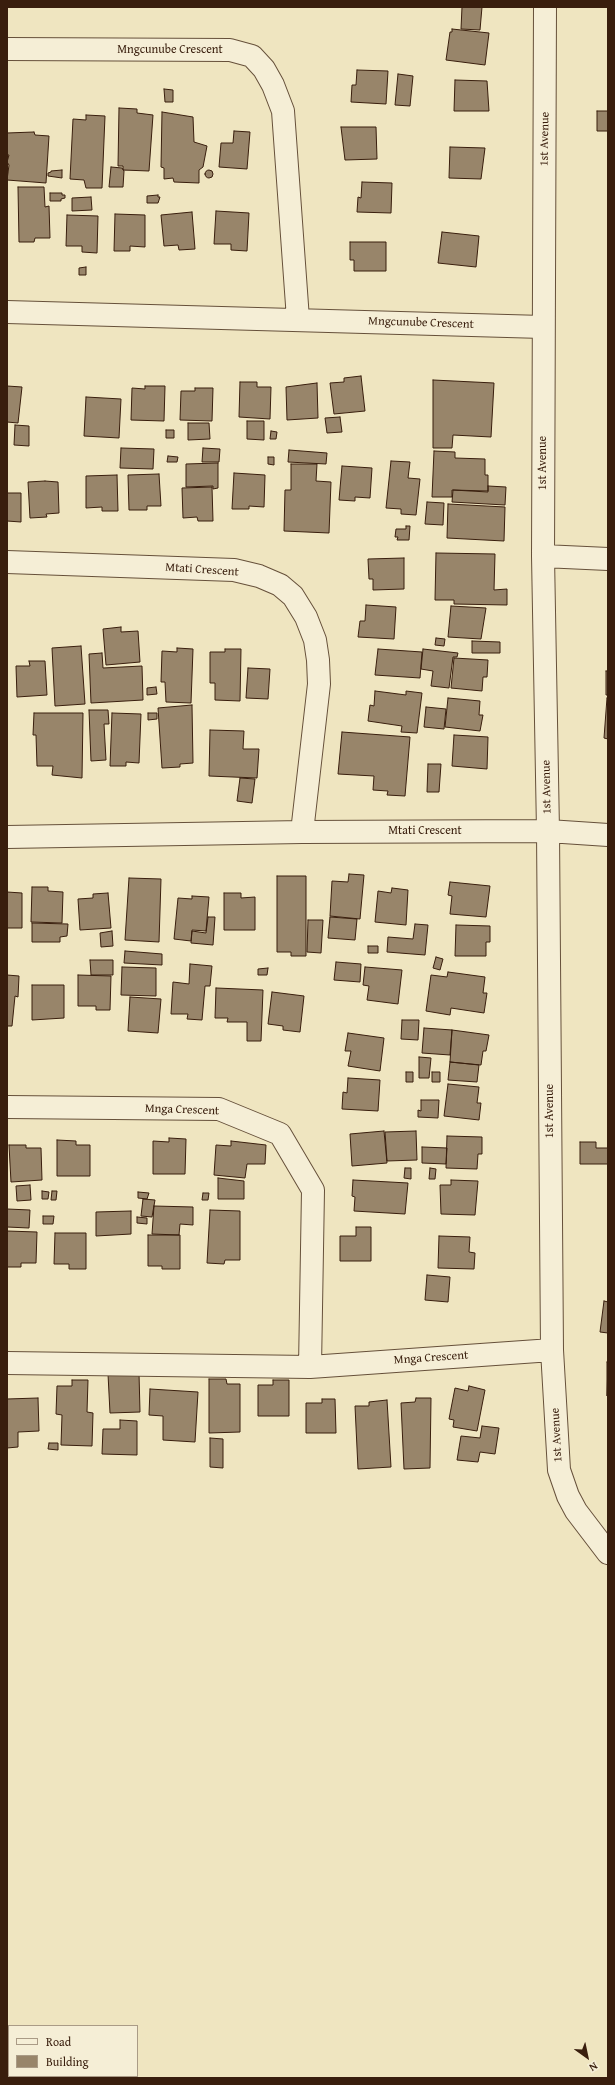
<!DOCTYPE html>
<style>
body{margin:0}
#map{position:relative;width:615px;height:2085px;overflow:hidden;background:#efe5c0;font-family:"Gentium Book Plus",serif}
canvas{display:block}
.frame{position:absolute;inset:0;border:8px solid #391e0d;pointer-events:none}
.legend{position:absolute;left:8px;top:2025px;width:130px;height:52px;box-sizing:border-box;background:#f5eed6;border:1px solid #aa9b86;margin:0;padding:5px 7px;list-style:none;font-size:12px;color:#391e0d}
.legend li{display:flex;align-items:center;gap:8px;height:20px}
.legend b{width:20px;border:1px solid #aa9b86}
.north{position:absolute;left:567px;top:2037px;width:40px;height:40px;-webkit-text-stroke:3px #f5eed6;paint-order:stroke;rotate:147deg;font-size:11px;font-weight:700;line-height:16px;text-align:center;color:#391e0d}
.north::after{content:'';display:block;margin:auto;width:14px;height:18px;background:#391e0d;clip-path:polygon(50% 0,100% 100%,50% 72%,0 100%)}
</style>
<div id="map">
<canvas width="615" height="2085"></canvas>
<div class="frame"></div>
<ul class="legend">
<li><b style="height:5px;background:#f5eed6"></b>Road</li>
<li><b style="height:11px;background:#98856a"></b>Building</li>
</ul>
<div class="north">N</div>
</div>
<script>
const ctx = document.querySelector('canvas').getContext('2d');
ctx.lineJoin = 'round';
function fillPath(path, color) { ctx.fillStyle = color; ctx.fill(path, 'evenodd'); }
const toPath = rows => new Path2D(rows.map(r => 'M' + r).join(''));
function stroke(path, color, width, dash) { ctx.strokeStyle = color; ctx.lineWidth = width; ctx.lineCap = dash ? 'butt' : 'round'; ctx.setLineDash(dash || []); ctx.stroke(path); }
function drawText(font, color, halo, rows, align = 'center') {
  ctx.font = font + ' "Gentium Book Plus",serif'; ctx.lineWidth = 4; ctx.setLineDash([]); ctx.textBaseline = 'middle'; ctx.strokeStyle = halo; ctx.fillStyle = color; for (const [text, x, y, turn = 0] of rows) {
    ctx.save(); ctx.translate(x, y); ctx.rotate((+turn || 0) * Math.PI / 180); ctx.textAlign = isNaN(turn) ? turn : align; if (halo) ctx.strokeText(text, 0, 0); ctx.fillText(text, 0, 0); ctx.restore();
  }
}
const building = toPath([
 [462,7,482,7,480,30,461,29,462,7],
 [452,29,489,33,485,65,446,60,450,32,452,32,452,29],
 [357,70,388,71,386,104,351,102,352,85,356,85,357,70],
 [398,74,413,76,410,106,395,105,398,74],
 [455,80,487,81,489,111,454,111,455,80],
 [164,89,173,90,173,102,165,102,164,89],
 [119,108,137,109,137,113,153,115,149,171,123,170,123,166,118,166,119,108],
 [597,111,608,111,608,131,597,131,597,111],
 [162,112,193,117,194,142,207,146,203,167,199,170,199,183,174,182,173,178,164,179,164,168,161,167,162,112],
 [86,115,105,116,102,188,86,188,84,180,70,179,73,119,86,120,86,115],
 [341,127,376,127,377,159,345,160,341,127],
 [234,131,250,132,247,169,219,167,221,143,233,143,234,131],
 [34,132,35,135,49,136,46,183,7,180,9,165,7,162,9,155,7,155,7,133,34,132],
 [450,147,485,148,481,179,449,178,450,147],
 [111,167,122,168,124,171,123,187,109,187,111,167],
 '205 174a4 4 0 1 1 8 0a4 4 0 1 1-8 0Z',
 [62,170,62,178,48,176,48,173,51,172,51,171,62,170],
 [362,182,392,183,391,213,357,212,358,197,361,198,362,182],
 [18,187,44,187,45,207,49,206,50,238,35,238,34,242,19,242,18,187],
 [50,193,62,193,62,195,65,195,65,198,61,199,61,201,50,201,50,193],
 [158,195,158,197,160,197,158,203,147,203,147,196,158,195],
 [91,197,92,210,72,211,72,198,91,197],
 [216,211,249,213,247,251,231,250,231,244,214,244,216,211],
 [192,212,195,249,179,250,178,245,164,246,161,215,192,212],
 [115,214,145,215,145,247,130,246,130,251,114,251,115,214],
 [67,215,98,216,97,253,82,252,82,246,66,246,67,215],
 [442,232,479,236,476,267,438,263,442,232],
 [350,242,386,242,386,271,354,271,354,260,350,260,350,242],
 [86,267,86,275,79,275,79,268,86,267],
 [361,376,365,411,334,414,330,383,344,382,344,378,361,376],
 [433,380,494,383,491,437,453,435,452,448,433,448,433,380],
 [240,382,257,382,257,387,271,387,270,419,239,417,240,382],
 [317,383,318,418,287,420,286,387,317,383],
 [7,386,22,387,18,423,7,422,7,386],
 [145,386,165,386,164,421,131,420,132,388,145,389,145,386],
 [195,388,213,388,212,421,180,420,181,391,195,391,195,388],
 [86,397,121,399,119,438,84,436,86,397],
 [340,417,342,432,327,433,325,418,340,417],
 [247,421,264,421,264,440,247,439,247,421],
 [188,423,209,423,210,439,188,440,188,423],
 [15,425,29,426,29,446,14,445,15,425],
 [166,430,174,430,174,438,166,438,166,430],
 [271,431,277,432,276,439,270,439,271,431],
 [121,448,154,449,153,469,120,468,121,448],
 [203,448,220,449,219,462,202,462,203,448],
 [289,450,327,453,326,464,288,462,289,450],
 [434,451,455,452,455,458,485,459,485,475,488,475,488,491,452,490,452,497,432,497,434,451],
 [168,456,178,457,177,462,167,462,168,456],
 [268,457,274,457,274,465,268,464,268,457],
 [391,461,410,462,408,478,420,479,416,515,401,514,401,509,386,508,391,461],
 [218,463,218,488,213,489,213,486,186,487,186,464,218,463],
 [291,464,317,464,316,481,331,482,329,533,284,531,285,490,291,490,291,464],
 [342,466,372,468,370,498,355,497,355,501,339,500,342,466],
 [234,473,265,475,264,507,249,506,249,509,232,509,234,473],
 [159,474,161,506,147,506,147,510,129,510,128,475,159,474],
 [117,475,118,511,102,511,102,507,86,508,86,476,117,475],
 [45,481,58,482,59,513,46,514,47,517,30,518,28,482,45,481],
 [488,486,506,487,505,505,452,502,453,490,488,492,488,486],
 [212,487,213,521,198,521,197,517,183,518,182,488,212,487],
 [7,493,21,493,21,522,7,521,7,493],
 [427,502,444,503,443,525,425,524,427,502],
 [448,504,505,507,504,541,447,538,448,504],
 [406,526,410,526,409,540,397,540,398,537,395,537,396,529,406,529,406,526],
 [436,553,495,554,494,590,507,589,507,605,454,604,454,600,435,600,436,553],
 [404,558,404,589,373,590,373,579,369,579,368,559,404,558],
 [366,605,396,607,394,639,358,637,360,621,365,621,366,605],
 [451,606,486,608,481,639,448,637,451,606],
 [121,627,121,632,138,631,140,662,106,665,103,629,121,627],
 [436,638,445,639,444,646,435,645,436,638],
 [472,641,500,642,500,653,472,653,472,641],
 [81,646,85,704,55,706,52,648,81,646],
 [177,648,193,649,191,703,166,702,165,682,161,682,162,651,177,652,177,648],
 [225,649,241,649,240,701,215,700,215,683,210,683,210,652,225,652,225,649],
 [378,649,422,652,420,678,375,675,378,649],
 [423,649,458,653,457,657,453,657,449,688,431,686,433,671,421,669,423,649],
 [102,653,103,668,142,666,143,700,91,703,89,654,102,653],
 [454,658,488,660,487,677,483,677,482,691,451,688,454,658],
 [29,661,45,661,47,695,17,697,16,666,30,666,29,661],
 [248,668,270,669,268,699,246,698,248,668],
 [606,671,608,671,608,695,606,695,606,671],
 [156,687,157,694,147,695,147,688,156,687],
 [375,691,406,695,406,691,422,693,417,733,401,732,402,726,368,721,370,705,374,706,375,691],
 [448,698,480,701,479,715,483,715,480,731,445,727,448,698],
 [607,698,608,698,608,739,604,738,607,698],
 [192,705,193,763,180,764,180,767,162,768,158,708,192,705],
 [426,707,446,709,444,729,424,727,426,707],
 [89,710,108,710,109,724,104,724,106,760,91,761,89,710],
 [34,713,83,713,82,778,52,775,53,766,37,766,36,735,33,735,34,713],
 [112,713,141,714,139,763,126,762,126,766,110,766,112,713],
 [148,713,157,713,157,719,148,720,148,713],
 [210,730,244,731,243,749,259,749,257,778,209,776,210,730],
 [342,732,410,737,405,796,387,795,388,791,373,790,374,776,338,774,342,732],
 [454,735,488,737,487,769,452,766,454,735],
 [428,764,441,764,439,792,427,792,428,764],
 [240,778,255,779,252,803,237,801,240,778],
 [349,874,364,875,360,919,330,916,332,881,348,882,349,874],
 [277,876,306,876,306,956,291,956,291,952,277,952,277,876],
 [129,878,161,879,159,942,125,940,129,878],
 [450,882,490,886,486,917,450,914,452,896,448,895,450,882],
 [32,887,48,887,48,891,63,892,62,923,31,922,32,887],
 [392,888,408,890,406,925,375,922,378,891,391,893,392,888],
 [7,892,22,893,22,928,7,928,7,892],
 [108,893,111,928,80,930,78,899,93,898,93,894,108,893],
 [224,893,241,893,241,898,255,897,255,930,224,930,224,893],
 [192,896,209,897,206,931,192,930,191,941,174,939,178,898,192,899,192,896],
 [208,917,215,917,213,945,191,943,192,931,206,933,208,917],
 [330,917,357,919,355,940,328,938,330,917],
 [308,920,323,920,321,953,307,952,308,920],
 [32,923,68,924,67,936,60,937,60,942,32,942,32,923],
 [415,924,428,925,425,955,387,952,388,937,413,939,415,924],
 [456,925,490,926,490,942,486,942,486,956,455,956,456,925],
 [112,931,113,946,101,947,100,933,112,931],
 [368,946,378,946,378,953,368,953,368,946],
 [125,951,162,954,162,965,124,963,125,951],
 [436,957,443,959,440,970,433,968,436,957],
 [90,960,113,960,113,975,91,975,90,960],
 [336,962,361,964,360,982,334,980,336,962],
 [190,964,212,966,210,986,205,986,202,1020,187,1019,188,1014,171,1014,173,982,189,984,190,964],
 [122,967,156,968,156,996,121,995,122,967],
 [365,967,402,970,398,1004,367,1000,369,986,363,985,365,967],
 [268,968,267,975,258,975,258,969,268,968],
 [448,972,485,977,483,993,487,993,484,1013,451,1008,450,1015,426,1011,431,975,447,977,448,972],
 [7,975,19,976,18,997,15,996,12,1026,7,1026,7,975],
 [78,975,111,976,110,1010,96,1010,96,1006,78,1006,78,975],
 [32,985,64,985,64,1018,32,1020,32,985],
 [216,988,263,990,261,1041,247,1041,247,1022,227,1022,228,1018,215,1018,216,988],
 [272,992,304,996,300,1032,283,1030,283,1026,268,1024,272,992],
 [130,997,161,999,158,1033,128,1031,130,997],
 [402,1020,419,1020,418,1040,401,1039,402,1020],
 [424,1028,452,1030,450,1055,422,1053,424,1028],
 [452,1030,489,1035,486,1051,483,1051,481,1065,450,1062,452,1030],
 [348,1033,384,1038,380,1071,348,1066,351,1051,345,1051,348,1033],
 [419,1057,431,1058,429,1078,419,1078,419,1057],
 [450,1062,479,1065,477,1082,448,1080,450,1062],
 [406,1072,413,1072,413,1082,406,1082,406,1072],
 [432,1072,440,1072,440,1082,432,1082,432,1072],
 [348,1078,380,1080,378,1111,342,1109,343,1092,347,1093,348,1078],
 [448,1084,479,1087,477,1103,481,1103,479,1120,444,1116,448,1084],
 [421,1100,439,1100,438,1118,418,1117,418,1110,421,1111,421,1100],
 [384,1131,387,1163,352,1166,350,1134,384,1131],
 [416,1131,417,1160,387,1161,385,1132,416,1131],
 [447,1136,482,1137,482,1154,478,1154,477,1169,446,1168,447,1136],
 [169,1138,186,1139,185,1174,153,1174,153,1141,169,1142,169,1138],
 [57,1140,76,1141,76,1145,90,1145,90,1176,57,1176,57,1140],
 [231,1141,266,1145,265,1164,247,1164,245,1178,214,1175,216,1145,231,1146,231,1141],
 [580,1142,596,1142,596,1148,608,1148,608,1164,580,1164,580,1142],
 [9,1145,26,1145,26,1148,41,1148,42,1180,11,1182,9,1145],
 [422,1147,447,1148,446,1164,422,1163,422,1147],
 [405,1168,411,1168,411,1179,404,1178,405,1168],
 [430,1168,436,1169,435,1179,429,1179,430,1168],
 [218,1178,244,1181,244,1199,218,1199,218,1178],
 [353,1180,408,1183,405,1214,354,1211,355,1197,352,1196,353,1180],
 [451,1180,478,1181,475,1215,441,1214,440,1185,451,1185,451,1180],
 [30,1185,31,1200,17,1201,16,1186,30,1185],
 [42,1191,49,1192,48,1199,42,1199,42,1191],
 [52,1191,57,1191,56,1200,51,1200,52,1191],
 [138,1192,149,1193,147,1199,138,1198,138,1192],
 [203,1193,209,1193,208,1200,202,1200,203,1193],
 [143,1199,155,1200,152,1217,141,1216,143,1199],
 [154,1206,193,1207,193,1225,180,1224,179,1235,152,1234,154,1206],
 [7,1209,30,1210,29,1228,7,1227,7,1209],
 [210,1210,240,1211,240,1260,225,1260,224,1264,207,1263,210,1210],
 [131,1211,131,1234,96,1236,96,1212,131,1211],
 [43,1216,54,1216,53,1224,43,1224,43,1216],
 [137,1217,147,1218,147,1224,137,1223,137,1217],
 [356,1227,371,1227,371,1261,340,1261,340,1236,356,1236,356,1227],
 [7,1231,37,1232,36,1263,21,1263,21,1267,7,1267,7,1231],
 [55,1233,86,1233,86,1269,69,1269,69,1264,54,1264,55,1233],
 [148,1235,180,1235,180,1269,162,1269,162,1266,148,1266,148,1235],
 [439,1236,470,1237,469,1252,475,1253,474,1269,438,1268,439,1236],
 [427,1275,450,1277,448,1302,425,1300,427,1275],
 [604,1301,608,1302,608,1333,600,1332,604,1301],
 [607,1362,608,1362,607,1396,607,1362],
 [139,1373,140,1412,110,1413,108,1374,139,1373],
 [209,1379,226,1379,227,1384,240,1384,240,1432,209,1433,209,1379],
 [72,1380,88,1380,87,1412,93,1413,92,1446,61,1445,62,1415,56,1414,57,1386,72,1386,72,1380],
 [273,1380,289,1380,289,1416,258,1416,258,1385,273,1385,273,1380],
 [469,1386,485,1390,477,1431,453,1427,454,1420,449,1419,455,1388,468,1391,469,1386],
 [150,1389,198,1392,195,1442,163,1440,163,1416,149,1415,150,1389],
 [38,1398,39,1431,18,1432,18,1447,7,1448,7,1399,38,1398],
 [416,1398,431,1398,430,1468,404,1469,401,1403,415,1402,416,1398],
 [322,1399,335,1399,336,1433,306,1433,306,1403,322,1403,322,1399],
 [387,1400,391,1467,358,1469,355,1406,369,1406,369,1402,387,1400],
 [120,1420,137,1421,137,1455,102,1454,103,1429,120,1429,120,1420],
 [482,1426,499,1428,495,1454,480,1452,478,1462,457,1460,461,1436,480,1438,482,1426],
 [210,1438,223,1439,223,1468,210,1467,210,1438],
 [49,1443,58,1443,58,1450,48,1449,49,1443]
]);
fillPath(building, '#98856a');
stroke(building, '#391e0d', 1);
const minor = toPath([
 [545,7,543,556,548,831,552,1350,559,1470,568,1496,576,1511,608,1553],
 [7,49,230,50,252,56,264,69,273,85,283,111,298,319],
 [7,312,543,327],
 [543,556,608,559],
 [7,562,234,570,259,576,280,585,293,596,306,617,315,640,318,660,319,684,302,832],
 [7,837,302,832,548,831,608,835],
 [7,1107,219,1109,280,1134,313,1190,310,1367],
 [7,1363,310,1367,552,1350]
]);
stroke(minor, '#66503a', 24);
stroke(minor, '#f5eed6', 22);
drawText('12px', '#391e0d', '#f5eed6', [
 ["Mngcunube Crescent",170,50],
 ["1st Avenue",545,139,-89],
 ["Mngcunube Crescent",421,323,2],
 ["1st Avenue",543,463,-90],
 ["Mtati Crescent",202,570,4],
 ["1st Avenue",547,787,-91],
 ["Mtati Crescent",425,831],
 ["Mnga Crescent",182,1110,2],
 ["1st Avenue",550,1111,-90],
 ["Mnga Crescent",431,1358,-4],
 ["1st Avenue",557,1435,-93]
]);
</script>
